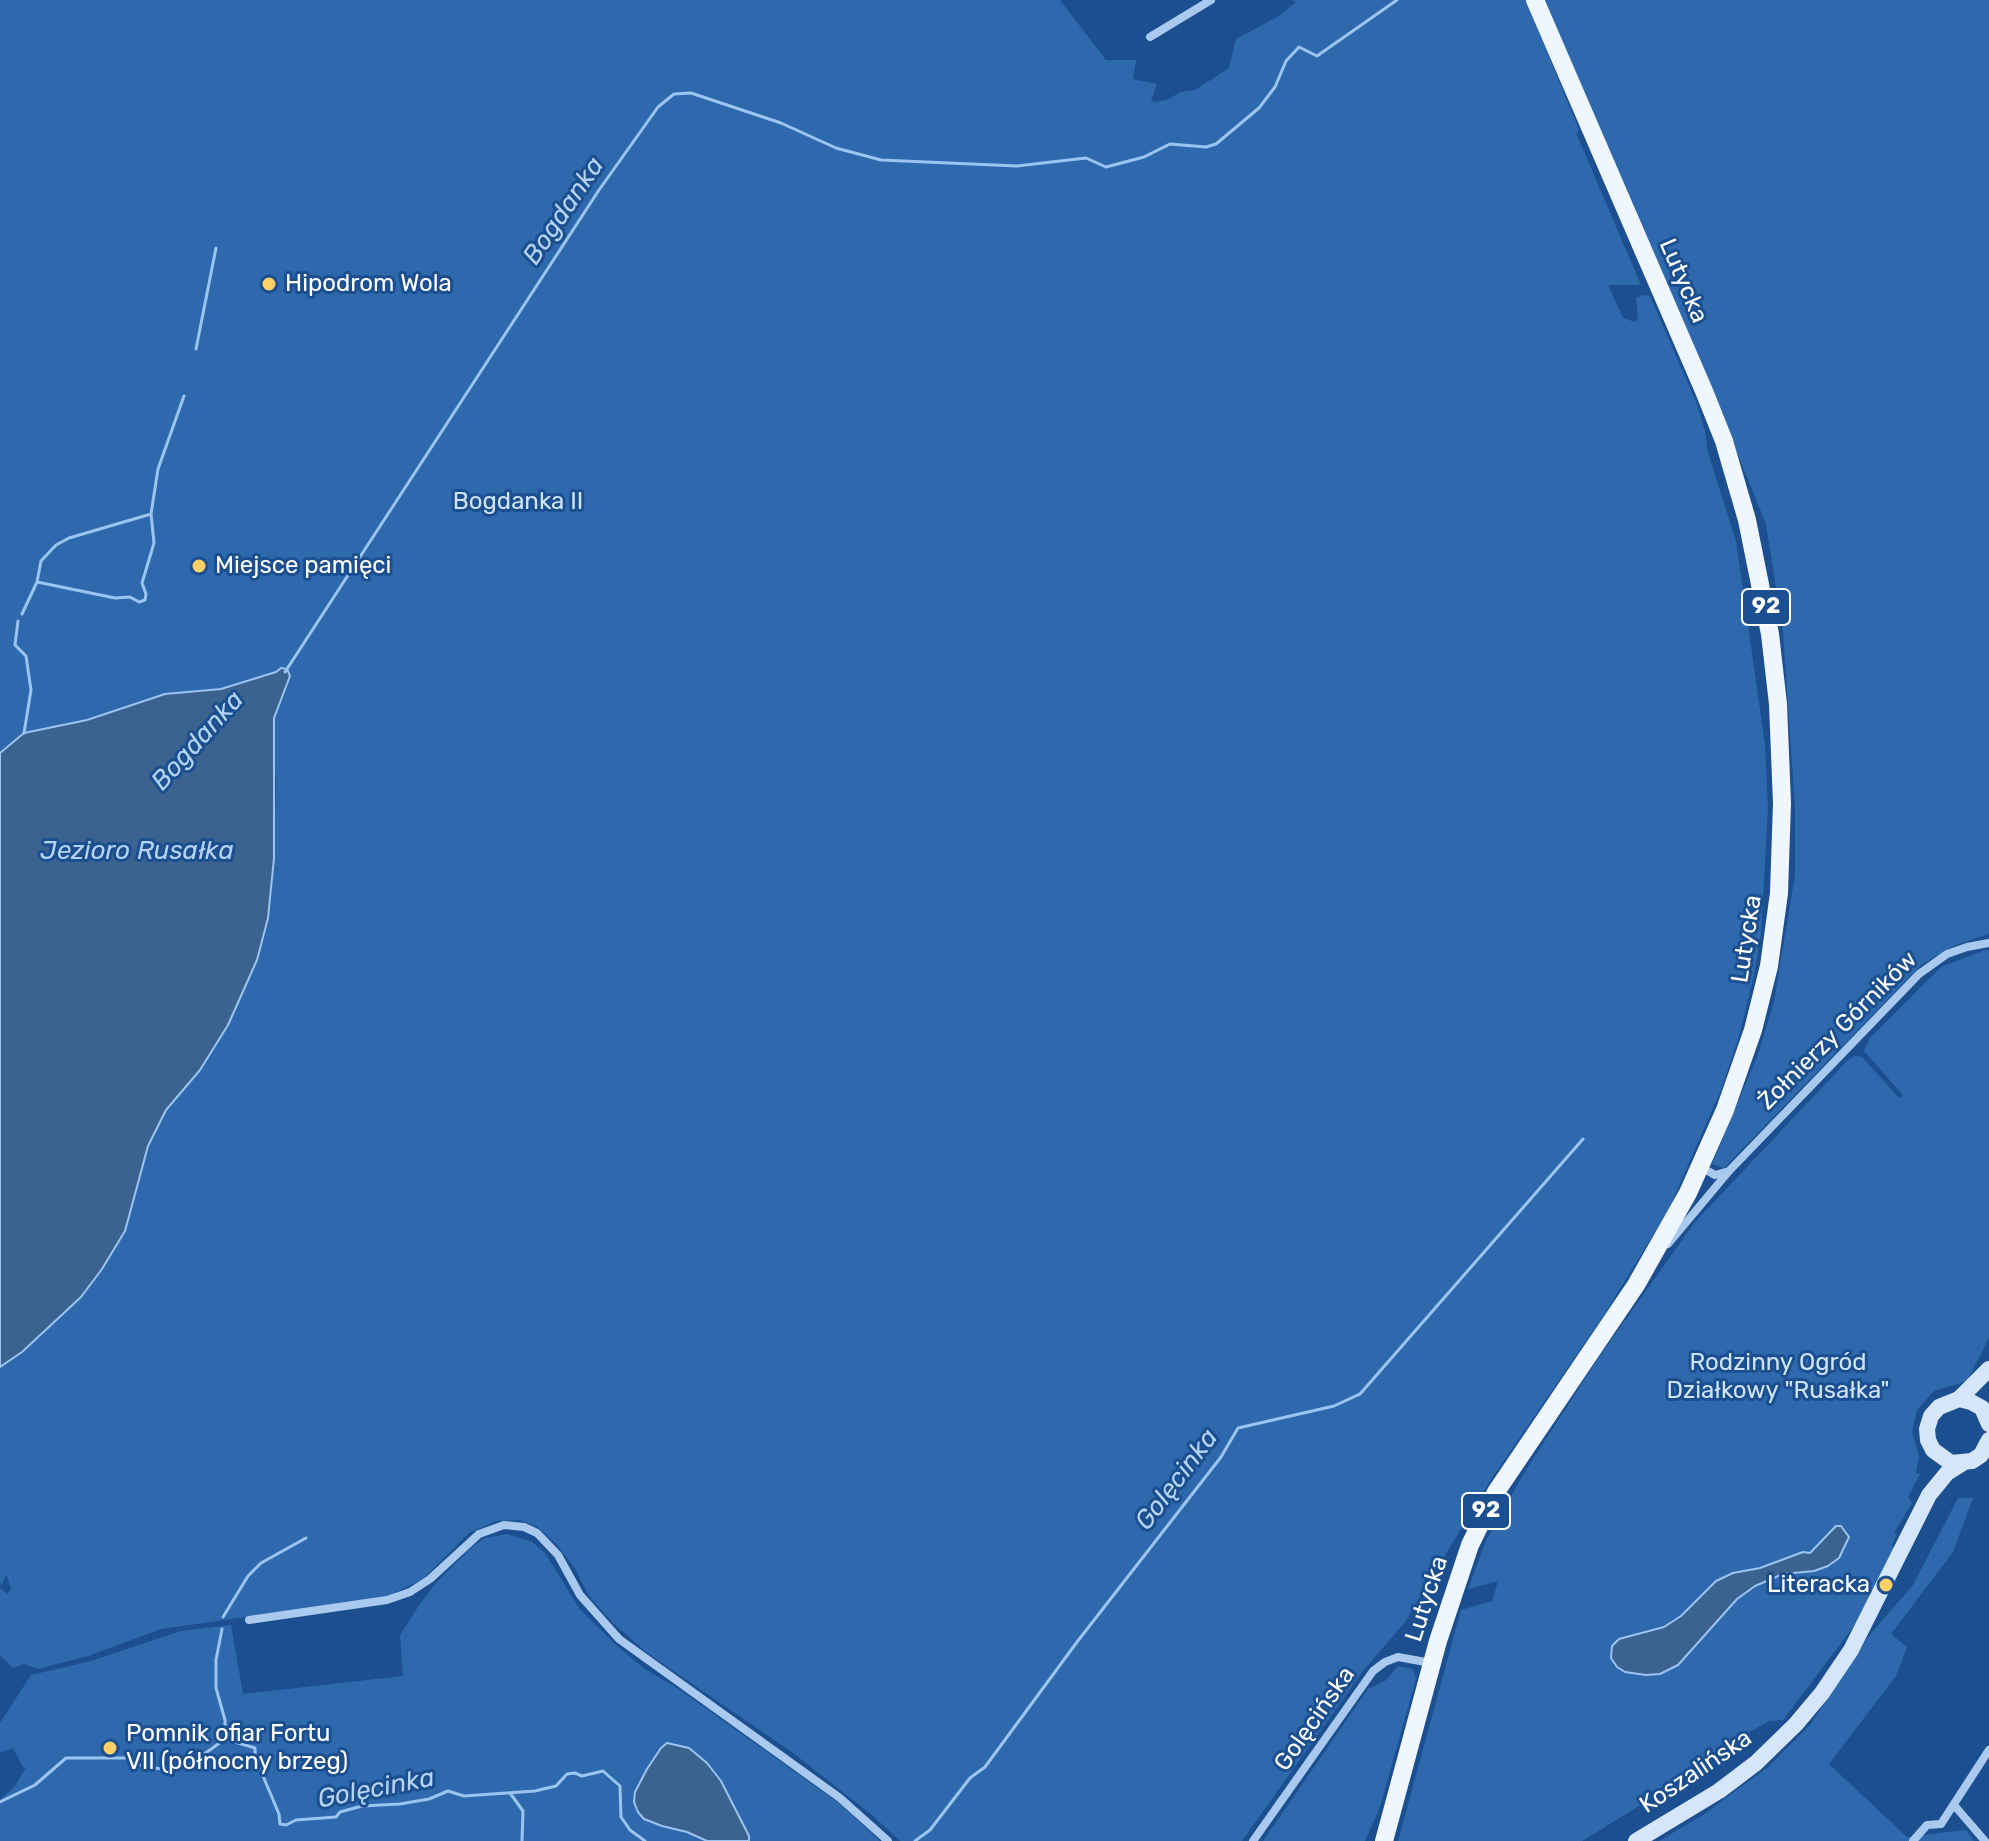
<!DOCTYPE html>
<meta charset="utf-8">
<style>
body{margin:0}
canvas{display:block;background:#1b4f8f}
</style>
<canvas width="1989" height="1841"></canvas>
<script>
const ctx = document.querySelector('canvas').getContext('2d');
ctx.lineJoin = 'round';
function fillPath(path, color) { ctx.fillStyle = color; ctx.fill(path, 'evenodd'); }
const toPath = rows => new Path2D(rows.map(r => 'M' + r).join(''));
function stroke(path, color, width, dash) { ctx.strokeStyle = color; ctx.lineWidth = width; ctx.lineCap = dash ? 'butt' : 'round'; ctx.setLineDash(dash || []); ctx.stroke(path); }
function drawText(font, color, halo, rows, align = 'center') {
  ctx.font = font + ' Rubik,sans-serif'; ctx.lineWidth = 6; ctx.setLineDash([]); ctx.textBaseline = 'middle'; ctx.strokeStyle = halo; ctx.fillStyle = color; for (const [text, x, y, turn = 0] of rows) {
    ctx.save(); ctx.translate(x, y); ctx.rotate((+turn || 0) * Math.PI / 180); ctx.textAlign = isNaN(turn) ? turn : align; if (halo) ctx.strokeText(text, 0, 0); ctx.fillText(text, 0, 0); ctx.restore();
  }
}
fillPath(toPath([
 [0,0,1060,0,1106,60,1136,60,1133,79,1157,84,1151,101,1157,102,1169,99,1180,92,1195,90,1229,68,1236,39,1279,16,1296,2,1292,0,1526,0,1579,130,1576,133,1641,285,1608,285,1623,318,1635,322,1638,317,1636,298,1642,295,1650,296,1696,402,1705,431,1708,453,1736,541,1765,745,1768,808,1761,934,1754,975,1740,1033,1721,1090,1668,1211,1604,1315,1488,1484,1405,1622,1363,1671,1242,1841,900,1841,872,1815,793,1753,646,1652,613,1623,589,1596,574,1567,557,1545,538,1527,519,1520,497,1521,469,1533,423,1579,386,1597,161,1629,88,1656,38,1669,24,1664,13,1668,0,1655,0,1588,8,1594,11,1588,6,1574,2,1585,0,1583,0,1349,125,1231,148,1146,166,1110,200,1070,228,1025,257,960,274,858,276,776,259,763,87,720,24,733,0,753],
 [1543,0,1989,0,1989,934,1953,946,1921,965,1724,1168,1712,1164,1757,1057,1774,1002,1795,875,1795,807,1783,632,1766,524,1687,329],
 [1985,950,1989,950,1989,1338,1967,1381,1934,1391,1917,1410,1912,1432,1919,1456,1916,1473,1920,1474,1908,1497,1912,1503,1894,1533,1897,1534,1892,1546,1895,1548,1863,1614,1783,1720,1769,1721,1723,1747,1644,1803,1582,1841,1398,1841,1461,1610,1492,1601,1498,1581,1468,1589,1486,1541,1524,1473,1599,1357,1695,1222,1848,1060,1854,1056,1862,1057,1899,1098,1903,1095,1864,1051,1870,1038,1941,967],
 [1958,1498,1973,1498,1953,1552,1891,1634,1907,1647,1896,1676,1829,1764,1907,1837,1966,1830,1974,1841,1659,1841,1703,1815,1768,1767,1811,1724,1868,1637,1913,1585],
 [507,1534,532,1542,545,1553,579,1608,617,1646,645,1669,680,1690,840,1804,880,1841,0,1841,0,1800,14,1787,26,1768,23,1767,13,1748,0,1753,0,1723,31,1675,91,1661,181,1631,231,1625,243,1694,403,1676,400,1635,420,1604,435,1584,472,1547,485,1538],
 [1398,1666,1413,1669,1416,1679,1380,1807,1365,1841,1263,1841,1368,1689,1385,1681]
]), '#2e69ad');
const water = toPath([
 [281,668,287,669,290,676,274,718,274,858,268,918,257,960,228,1025,200,1070,166,1110,148,1146,125,1231,102,1269,81,1297,22,1352,0,1367,0,753,24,733,87,720,165,694,221,689,276,672,281,668],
 [1836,1526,1841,1526,1849,1537,1839,1558,1828,1566,1814,1571,1783,1574,1755,1586,1737,1599,1678,1665,1660,1674,1646,1675,1625,1672,1617,1667,1611,1658,1612,1646,1619,1639,1664,1627,1681,1616,1716,1581,1733,1573,1760,1568,1803,1552,1810,1553,1836,1526],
 [667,1743,689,1748,707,1763,721,1781,749,1836,749,1841,707,1841,687,1832,662,1826,644,1819,638,1812,634,1802,635,1792,647,1769,661,1748,667,1743]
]);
fillPath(water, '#3c6290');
stroke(water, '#9cc4f0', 2);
stroke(toPath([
 [196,349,216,248],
 [37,582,41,561,56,545,69,538,151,514,158,469,184,396],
 [22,614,37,582,115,598,130,597,139,602,145,600,146,594,142,583,154,543,151,514],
 [18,621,15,645,26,656,31,690,24,733],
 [285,672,599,190,658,107,674,94,691,93,781,123,836,148,881,160,1017,166,1086,158,1106,167,1144,157,1170,144,1206,147,1216,144,1259,108,1275,87,1286,61,1299,47,1317,56,1397,0],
 [223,1617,248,1576,261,1563,306,1538],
 [222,1629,216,1660,216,1688,225,1720,225,1739],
 [510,1793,523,1811,522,1841],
 [0,1802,35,1785,66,1758,127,1758,146,1768,176,1769,189,1765,225,1739,255,1748,255,1757,279,1814,280,1824,286,1825,296,1820,336,1817,340,1812,362,1806,400,1804,429,1799,448,1791,464,1796,535,1791,556,1786,567,1774,575,1773,582,1776,603,1771,620,1786,621,1817,630,1830,645,1841],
 [915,1841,930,1830,970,1778,985,1767,1077,1642,1221,1457,1238,1428,1334,1406,1360,1394,1583,1139]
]), '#9cc4f0', 3);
stroke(toPath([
 [1150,37,1211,0],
 [1701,1167,1715,1175,1729,1171],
 [1668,1244,1729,1171,1919,974,1947,954,1967,947,1989,943],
 [249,1620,387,1600,410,1592,430,1579,479,1534,504,1525,524,1527,537,1533,558,1555,580,1595,619,1639,840,1798,888,1841],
 [1954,1805,1985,1841],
 [1253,1841,1373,1671,1385,1662,1398,1657,1431,1663],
 [1913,1841,1927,1825,1941,1824,1989,1750]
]), '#a9c9ee', 8);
stroke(toPath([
 [1959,1399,1989,1369],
 [1989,1424,1982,1408,1971,1402,1959,1399,1939,1407,1931,1416,1927,1429,1928,1440,1933,1450,1951,1463,1972,1461,1981,1455,1989,1440],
 [1636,1841,1719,1791,1756,1763,1796,1724,1822,1693,1851,1650,1929,1495,1947,1473,1963,1463]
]), '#d6e6fa', 16);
stroke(toPath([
 [1384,1841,1438,1641,1470,1545,1496,1492,1636,1285,1688,1193,1725,1110,1753,1030,1769,966,1779,893,1782,803,1778,704,1770,634,1747,520,1724,441,1704,391,1535,0]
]), '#f0f6ff', 18);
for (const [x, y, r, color] of [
 [269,284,8,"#ffd166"],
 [199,566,8,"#ffd166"],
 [1886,1585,8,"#ffd166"],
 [110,1748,8,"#ffd166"]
]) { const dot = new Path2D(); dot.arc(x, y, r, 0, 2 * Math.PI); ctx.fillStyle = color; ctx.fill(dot); stroke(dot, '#1b4f8f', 3); }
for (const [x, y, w] of [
 [1766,607,48],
 [1486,1511,48]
]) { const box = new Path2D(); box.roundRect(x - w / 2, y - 18, w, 36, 6); ctx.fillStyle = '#1b4f8f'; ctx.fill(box); stroke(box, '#fff', 2); }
drawText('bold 22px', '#fff', null, [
 ["92",1766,607],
 ["92",1486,1511]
]);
drawText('24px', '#fff', '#1b4f8f', [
 ["Lutycka",1683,281,67],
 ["Lutycka",1747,939,-81],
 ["Żołnierzy Górników",1838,1031,-45],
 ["Lutycka",1427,1599,-72],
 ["Golęcińska",1315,1719,-55],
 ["Koszalińska",1696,1772,-34]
]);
drawText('24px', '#fff', '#1b4f8f', [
 ["Hipodrom Wola",285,284],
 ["Miejsce pamięci",215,566],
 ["Literacka",1870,1585,"right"],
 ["Pomnik ofiar Fortu",126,1734],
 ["VII (północny brzeg)",126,1762]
], 'left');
drawText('24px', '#cfe3fa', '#1b4f8f', [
 ["Bogdanka II",518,502],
 ["Rodzinny Ogród",1778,1363],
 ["Działkowy \"Rusałka\"",1778,1391]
]);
drawText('italic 26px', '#b5d3f5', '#1b4f8f', [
 ["Bogdanka",564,211,-56],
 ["Bogdanka",198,741,-48],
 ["Jezioro Rusałka",137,851],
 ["Golęcinka",1177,1480,-53],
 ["Golęcinka",376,1789,-11]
]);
</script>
